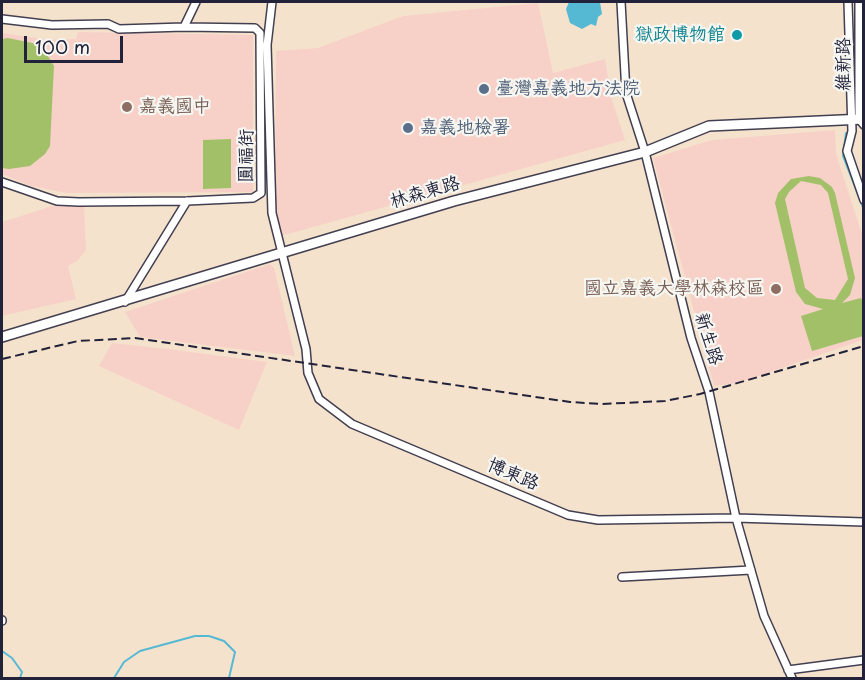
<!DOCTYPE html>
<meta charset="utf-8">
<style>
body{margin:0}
#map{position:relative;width:865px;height:680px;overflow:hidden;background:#f5e2cc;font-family:"Playpen Sans",sans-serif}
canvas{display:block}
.frame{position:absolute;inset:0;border:3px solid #22223b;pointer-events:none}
.scale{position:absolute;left:24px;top:36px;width:99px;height:27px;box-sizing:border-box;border:3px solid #22223b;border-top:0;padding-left:8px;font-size:18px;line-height:21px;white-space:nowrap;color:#22223b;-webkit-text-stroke:4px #f6f6f2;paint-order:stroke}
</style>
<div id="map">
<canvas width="865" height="680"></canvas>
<div class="frame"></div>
<div class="scale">100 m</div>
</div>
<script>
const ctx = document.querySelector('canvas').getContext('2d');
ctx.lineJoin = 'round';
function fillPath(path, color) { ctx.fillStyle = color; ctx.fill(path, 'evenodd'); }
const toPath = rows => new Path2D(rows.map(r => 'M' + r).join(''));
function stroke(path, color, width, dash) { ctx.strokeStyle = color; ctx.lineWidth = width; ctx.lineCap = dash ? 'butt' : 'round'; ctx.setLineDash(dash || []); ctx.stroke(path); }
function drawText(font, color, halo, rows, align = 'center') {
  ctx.font = font + ' "Playpen Sans","LXGW WenKai TC",sans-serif'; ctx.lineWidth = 4.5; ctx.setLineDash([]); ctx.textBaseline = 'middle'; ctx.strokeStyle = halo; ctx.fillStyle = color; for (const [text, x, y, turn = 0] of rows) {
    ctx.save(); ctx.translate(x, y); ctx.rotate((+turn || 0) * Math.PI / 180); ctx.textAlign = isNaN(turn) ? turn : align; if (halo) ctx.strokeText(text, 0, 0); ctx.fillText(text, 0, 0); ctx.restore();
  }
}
fillPath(toPath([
 [538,3,553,73,605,59,612,100,625,140,281,236,275,200,276,51,318,48,403,16],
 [78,32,253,35,253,192,67,193,31,186,2,174,2,33,50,40,76,39],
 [835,130,836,154,863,237,863,340,738,383,714,386,653,158,712,140],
 [84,205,86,250,77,261,68,266,76,299,2,316,2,222,52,206],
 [270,264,274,268,295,356,140,337,125,312],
 [112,343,168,349,267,362,239,430,99,366]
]), '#f7d1c8');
fillPath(toPath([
 [8,38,37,44,45,51,54,66,50,146,45,154,30,166,9,169,2,168,2,39],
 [231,139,231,188,203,189,203,140],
 [809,176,820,178,832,187,835,193,855,278,850,295,842,303,861,298,864,305,863,336,812,351,801,316,823,309,805,304,796,292,775,203,778,193,791,179],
 [801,181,821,185,828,193,848,279,835,300,817,298,805,288,785,199,789,192]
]), '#a2c068');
fillPath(toPath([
 [569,2,600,2,602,14,598,17,596,26,591,24,582,29,570,23,566,9]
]), '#56b9d4');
stroke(toPath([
 [846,133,843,156,864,210],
 [2,651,12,658,22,672,20,678],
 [114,678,124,662,140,651,195,636,209,636,224,641,235,652,229,678]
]), '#56b9d4', 2);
const minor = toPath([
 [272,2,267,45,272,213,306,349,308,373,319,399,352,424,568,515,598,520,736,518,864,522],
 [621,2,626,93,645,152,691,338,709,392,736,518,764,616,792,678],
 [848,2,852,131,847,151,864,200],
 [859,2,859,119,864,125],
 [2,19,52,25,108,24,119,29,184,27],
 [2,182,57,201,79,202,187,201,253,198,261,193,260,33,255,28,184,27,196,2],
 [125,302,187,201],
 [622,577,751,570],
 [2,620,2,621],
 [788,670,864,660]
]);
const major = toPath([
 [2,337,454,201,645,152,709,126,864,119]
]);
stroke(minor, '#423f51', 10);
stroke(major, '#423f51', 12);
stroke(minor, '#fff', 7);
stroke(major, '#fff', 9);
stroke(toPath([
 [2,359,78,341,135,338,570,402,602,404,665,401,700,394,864,346]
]), '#22223b', 2, [9, 4.5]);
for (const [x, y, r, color] of [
 [737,35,6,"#0f9aa8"],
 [484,89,6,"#5c6f8a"],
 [127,107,6,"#8d6e63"],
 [408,128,6,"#5c6f8a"],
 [776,289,6,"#8d6e63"]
]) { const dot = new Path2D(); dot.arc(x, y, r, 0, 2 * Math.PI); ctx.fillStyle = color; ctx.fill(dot); stroke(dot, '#f6f6f2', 2); }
drawText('18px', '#0d838f', '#f6f6f2', [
 ["獄政博物館",725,35]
], 'right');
drawText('18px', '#22223b', '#f6f6f2', [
 ["維新路",844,64,-90],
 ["圓福街",247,156,-89],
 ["林森東路",425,193,-16],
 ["新生路",708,339,73],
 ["博東路",513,475,23]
]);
drawText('18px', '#4e5e75', '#f6f6f2', [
 ["臺灣嘉義地方法院",496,89],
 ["嘉義地檢署",420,128]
], 'left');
drawText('18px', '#785e54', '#f6f6f2', [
 ["嘉義國中",139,107],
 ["國立嘉義大學林森校區",764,289,"right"]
], 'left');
</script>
